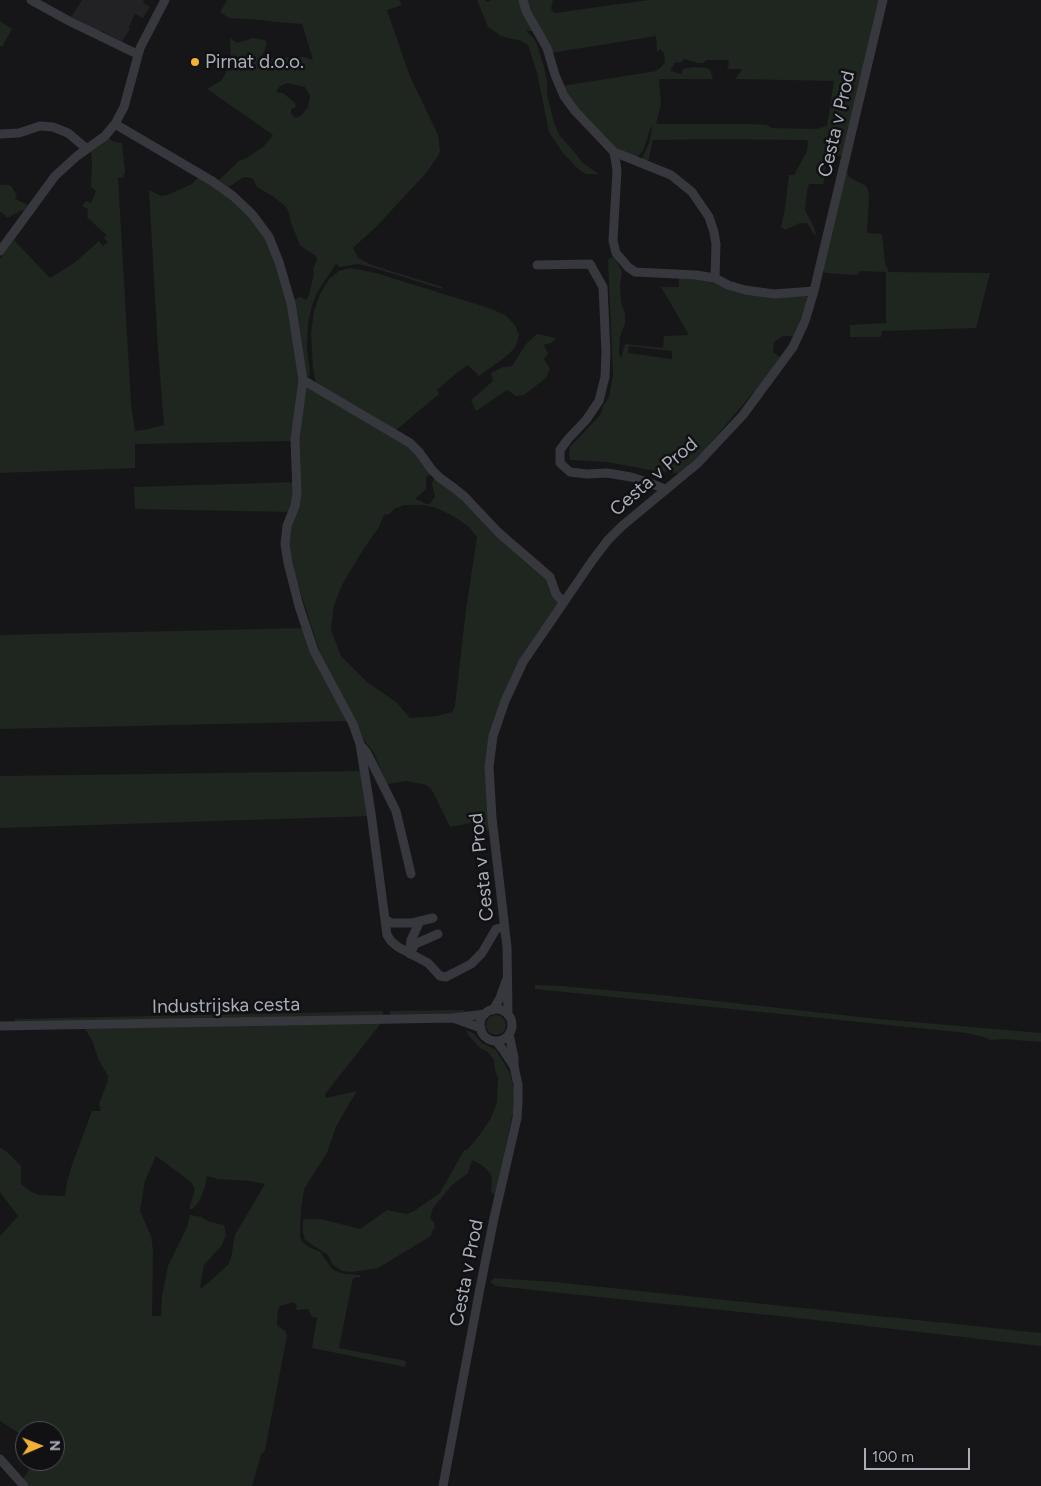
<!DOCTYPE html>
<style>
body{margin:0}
#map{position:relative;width:1041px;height:1486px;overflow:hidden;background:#161618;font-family:Figtree,sans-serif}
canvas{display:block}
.north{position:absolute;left:15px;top:1421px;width:50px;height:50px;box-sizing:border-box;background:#111113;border:1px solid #4d4f55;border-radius:50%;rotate:89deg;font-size:14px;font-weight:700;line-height:20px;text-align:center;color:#a8adb8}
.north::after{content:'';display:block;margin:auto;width:18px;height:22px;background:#f2b134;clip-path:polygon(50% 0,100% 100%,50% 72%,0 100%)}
.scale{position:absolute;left:864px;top:1448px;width:106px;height:22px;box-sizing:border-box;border:2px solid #a8adb8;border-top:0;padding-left:6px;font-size:15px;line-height:18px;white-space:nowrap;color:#a8adb8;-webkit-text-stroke:4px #111113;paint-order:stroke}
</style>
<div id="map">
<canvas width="1041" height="1486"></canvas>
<div class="north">N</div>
<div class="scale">100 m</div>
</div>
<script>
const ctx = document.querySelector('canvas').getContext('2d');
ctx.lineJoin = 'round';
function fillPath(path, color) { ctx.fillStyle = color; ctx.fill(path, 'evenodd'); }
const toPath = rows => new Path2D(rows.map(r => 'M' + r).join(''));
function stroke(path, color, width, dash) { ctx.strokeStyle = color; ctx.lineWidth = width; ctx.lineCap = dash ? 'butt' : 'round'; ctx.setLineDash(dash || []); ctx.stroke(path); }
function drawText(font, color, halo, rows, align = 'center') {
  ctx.font = font + ' Figtree,sans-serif'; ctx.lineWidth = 5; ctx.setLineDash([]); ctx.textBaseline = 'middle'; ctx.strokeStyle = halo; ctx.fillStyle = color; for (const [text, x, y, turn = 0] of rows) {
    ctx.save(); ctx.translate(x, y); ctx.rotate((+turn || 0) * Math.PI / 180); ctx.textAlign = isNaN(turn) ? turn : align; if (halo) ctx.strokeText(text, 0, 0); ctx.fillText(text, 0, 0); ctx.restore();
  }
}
fillPath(toPath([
 [82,0,144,0,143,2,150,7,143,18,135,14,129,27,130,29,122,42,102,31,100,33,71,17]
]), '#222225');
fillPath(toPath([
 [227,0,399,0,402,5,387,10,409,74,438,135,440,151,438,156,427,172,377,226,353,248,358,258,372,265,442,287,442,289,371,267,358,264,340,267,336,264,318,291,312,305,308,323,307,349,310,373,309,377,307,376,304,368,293,300,300,297,306,300,309,295,314,274,313,269,317,260,316,256,305,249,300,245,291,223,289,212,285,206,274,197,257,187,253,179,246,177,242,178,229,187,219,180,239,161,247,158,263,147,273,135,207,89,222,80,227,70,231,61,230,38,237,43,253,38,265,40,267,44,261,59,295,57,304,57,313,60,302,24,266,21,262,20,229,18,220,12],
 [287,83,305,87,310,96,308,107,302,115,296,118,291,114,291,109,296,107,295,103,283,93,276,92,279,87],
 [477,0,485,0,487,2,491,0,520,0,533,31,526,31,532,36,536,42,544,67,547,81,547,95,554,123,560,136,571,148,583,163,599,174,585,174,576,167,562,152,549,132,537,73,528,45,521,41,501,36,488,27],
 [525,0,553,0,551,9,555,13,648,0,880,0,842,156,834,154,829,157,824,172,824,181,823,184,809,184,807,191,805,210,814,227,816,235,814,235,807,223,800,223,785,230,781,227,785,208,789,175,794,175,806,153,808,144,807,140,713,139,653,140,648,162,641,159,643,156,649,143,652,128,651,126,644,149,637,158,611,146,586,119,562,86,657,71,656,65,657,69,659,69,665,63,664,53,660,49,657,52,656,36,551,53],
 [684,59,698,63,703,63,707,60,728,60,729,64,727,69,740,69,742,70,735,79,834,81,827,126,816,129,772,128,766,125,747,124,656,124,661,104,659,79,713,79,710,70,706,68,694,67,683,69,682,74,677,73,676,72,671,71,671,68,674,66,674,63,682,62],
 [0,21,12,29,2,47,0,46],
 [109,138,114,142,122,143,125,172,123,178,118,177,131,404,135,431,149,429,164,425,158,350,149,190,161,196,167,195,192,184,201,174,252,213,280,263,300,385,293,441,135,444,135,468,0,473,0,259,14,240,50,278,74,263,99,241,103,246,108,242,104,238,106,235,87,217,88,209,82,206,86,201,91,203,96,191,91,187,92,163,91,152],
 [847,170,849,177,866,186,868,190,869,197,867,233,882,234,885,263,889,272,990,273,976,328,882,331,881,337,850,337,850,325,886,323,886,272,860,271,857,275,826,273,823,271],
 [0,185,10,185,17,195,15,199,28,205,24,210,20,211,9,217,6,217,3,213,0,212],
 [614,257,622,271,620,286,621,302,625,314,625,323,620,337,619,353,621,358,625,344,663,348,664,336,689,335,661,287,679,287,679,277,702,279,730,288,806,296,808,298,798,326,793,336,783,336,774,342,773,352,780,357,764,380,701,454,679,473,656,471,607,462,570,460,569,454,570,447,601,414,603,406,609,397,613,374,608,259],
 [629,346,672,351,672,359,628,353],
 [351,268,376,273,492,309,505,315,515,325,519,335,517,342,514,349,504,358,479,376,468,365,459,371,437,390,439,394,395,431,316,384,313,368,312,352,311,333,314,311,320,294,329,279,339,271],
 [537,334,556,338,551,343,544,345,548,354,544,359,550,369,546,378,524,395,516,396,507,390,476,411,471,400,493,381,491,373,503,367,512,366,526,344],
 [310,386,400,439,418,455,430,474,426,478,426,489,415,499,421,501,426,504,430,504,435,496,432,484,434,476,539,566,559,602,491,732,491,831,483,830,481,821,450,827,433,792,427,785,406,781,387,784,374,753,364,740,355,719,320,653,296,578,288,543,297,450,305,387],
 [405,505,423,505,437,508,455,517,469,527,477,537,466,609,455,706,452,712,438,716,410,718,396,702,367,682,341,656,331,630,334,605,343,583,363,550,379,527,384,515,390,514,394,509],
 [296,482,291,512,135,509,134,487],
 [307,628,351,721,0,729,0,635],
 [366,771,372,816,0,828,0,776],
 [535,985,561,986,671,996,878,1019,1041,1033,1041,1042,1004,1039,992,1040,983,1037,967,1033,535,989],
 [464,1010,466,1014,390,1015,390,1011],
 [383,1011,383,1015,15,1022,15,1019],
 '486 1025a10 10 0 1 1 20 0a10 10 0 1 1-20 0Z',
 [382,1022,325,1094,326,1098,357,1091,346,1109,336,1127,327,1153,304,1189,301,1208,300,1237,302,1242,307,1246,320,1252,333,1270,344,1274,360,1275,360,1277,353,1278,339,1348,406,1361,405,1367,312,1348,317,1318,312,1317,308,1309,296,1310,297,1306,293,1302,280,1306,278,1309,277,1325,285,1331,287,1336,265,1450,261,1455,252,1486,27,1486,22,1480,35,1461,55,1461,55,1431,25,1431,25,1437,0,1421,0,1236,18,1216,0,1192,0,1148,6,1151,21,1166,21,1184,30,1191,39,1195,65,1196,67,1182,72,1165,92,1111,101,1111,99,1104,107,1083,108,1076,98,1059,93,1042,85,1029],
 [156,1156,191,1182,195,1189,189,1209,192,1209,199,1202,205,1187,207,1176,218,1179,250,1181,265,1184,235,1235,231,1258,228,1265,202,1288,200,1287,204,1265,222,1245,226,1235,224,1225,210,1222,201,1217,190,1215,187,1227,168,1266,162,1296,161,1316,152,1316,153,1251,151,1236,140,1211,145,1181],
 [466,1030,473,1033,482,1043,496,1050,510,1073,514,1092,513,1112,495,1196,491,1192,492,1180,491,1174,482,1165,472,1160,468,1173,452,1185,433,1208,430,1218,431,1220,434,1222,435,1227,432,1232,431,1236,378,1268,352,1272,342,1271,333,1265,328,1255,305,1240,303,1233,303,1219,321,1219,360,1229,387,1210,407,1214,414,1211,440,1193,464,1150,467,1150,479,1136,491,1118,497,1102,498,1078,495,1070,494,1060,488,1052,480,1048,468,1035],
 [494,1278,554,1282,1041,1333,1041,1346,815,1320,496,1286,490,1282]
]), '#1e261f');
stroke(toPath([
 [31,0,69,21,137,54],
 [523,0,526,11,547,48,555,75,564,96,575,111,614,152,617,170,613,241,616,253,628,267,635,272,696,275,715,278,728,285,745,290,774,294,814,291],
 [115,124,212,181,233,196,252,214,269,237,279,262,291,303,303,380,295,439,297,493,295,506,287,526,285,544,288,563,299,606,314,651,353,724,360,744,371,813,387,935,391,941,398,947,428,963,440,976,446,977,471,964,482,953,496,929,504,927],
 [0,134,19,133,40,126,53,127,68,133,87,149],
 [614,152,671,175,692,192,709,217,714,232,716,244,715,278],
 [0,251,55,176,77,156,105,136,115,124,124,107,140,48,165,0],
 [537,265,590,264,603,287,606,352,605,377,599,401,586,420,568,439,560,450,560,463,570,472,587,474,607,473,631,477,647,482,665,489],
 [303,380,410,443,419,452,432,470,440,478,454,488,465,497,499,533,550,577,556,594,563,602],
 [362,747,367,753,396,811,411,874],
 [385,919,391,923,412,923,433,918],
 [410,949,411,940,420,921],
 [410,954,415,944,438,934],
 '480 1025a16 16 0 1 1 32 0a16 16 0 1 1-32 0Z',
 [493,1010,500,998,506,981],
 [508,1015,507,947,492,818,489,767,493,736,505,701,523,662,592,561,608,540,622,526,698,463,743,415,793,347,805,321,814,291,883,0],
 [453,1018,481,1028],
 [0,1026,453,1018,485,1014],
 [496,1041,504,1051,513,1065],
 [0,1459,24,1486],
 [443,1486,480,1288,494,1218,517,1118,518,1103,518,1085,514,1066,514,1058,509,1034]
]), '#37383d', 9);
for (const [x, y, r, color] of [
 [195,62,5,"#f2b134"]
]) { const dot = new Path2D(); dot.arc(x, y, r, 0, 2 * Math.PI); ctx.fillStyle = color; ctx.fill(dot); stroke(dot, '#111113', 2); }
drawText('19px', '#a8adb8', '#111113', [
 ["Pirnat d.o.o.",205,62]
], 'left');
drawText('19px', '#a8adb8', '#111113', [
 ["Cesta v Prod",837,124,-77],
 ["Cesta v Prod",654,477,-41],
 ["Cesta v Prod",482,867,-96],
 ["Industrijska cesta",226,1006,-1],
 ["Cesta v Prod",467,1273,-79]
]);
</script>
